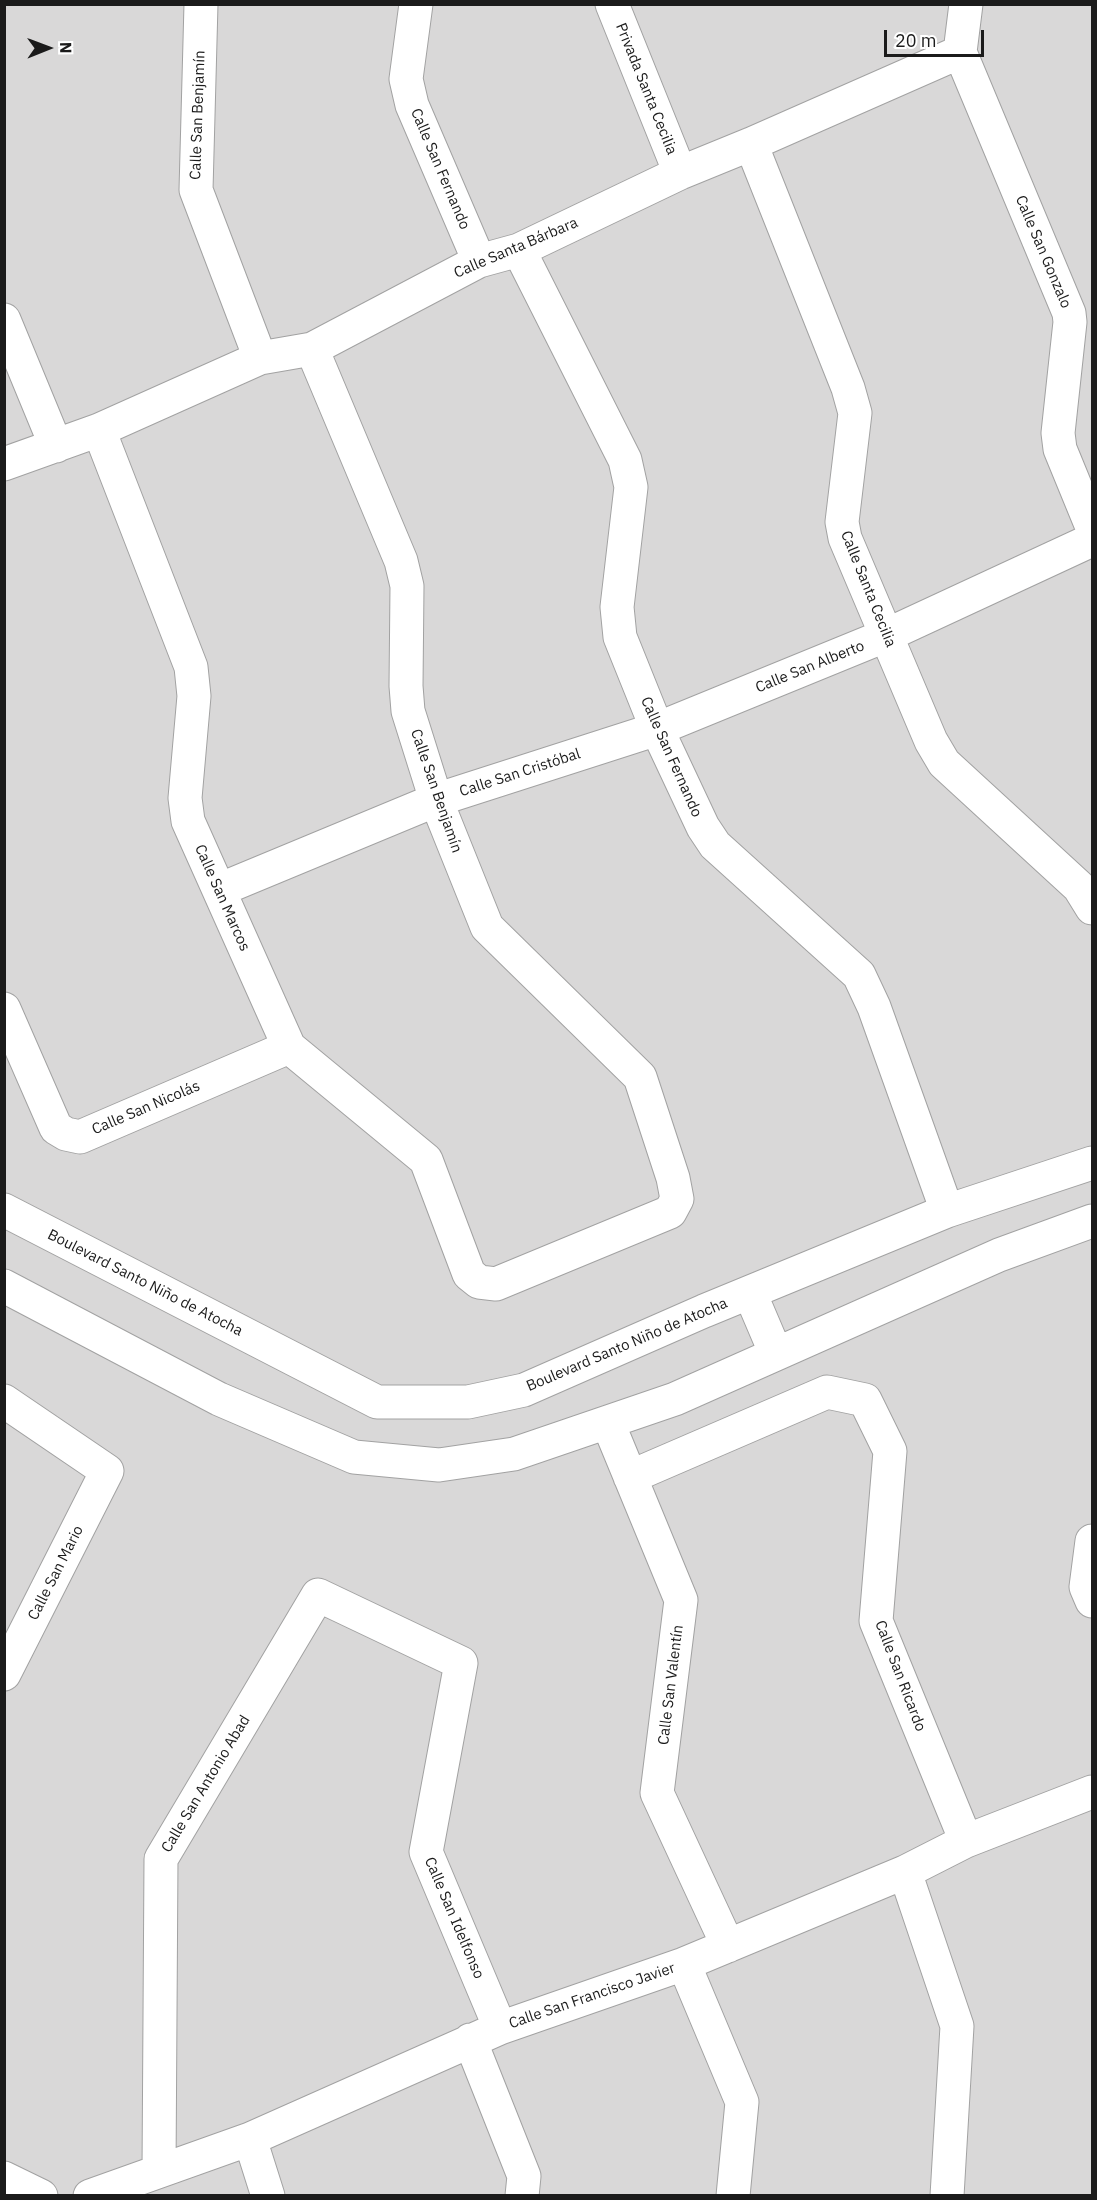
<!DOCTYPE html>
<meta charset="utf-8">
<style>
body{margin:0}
#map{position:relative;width:1097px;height:2200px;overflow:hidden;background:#ede7e0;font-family:"IBM Plex Sans",sans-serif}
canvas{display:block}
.frame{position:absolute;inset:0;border:6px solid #1b1b1b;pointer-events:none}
.north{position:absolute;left:18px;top:18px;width:60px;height:60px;-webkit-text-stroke:4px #fff;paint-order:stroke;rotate:89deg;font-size:16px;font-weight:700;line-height:24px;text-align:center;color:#1b1b1b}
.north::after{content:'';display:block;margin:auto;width:21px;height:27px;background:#1b1b1b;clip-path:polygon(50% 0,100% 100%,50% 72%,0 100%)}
.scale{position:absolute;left:884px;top:30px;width:100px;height:27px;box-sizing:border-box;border:3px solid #1b1b1b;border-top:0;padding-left:8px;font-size:18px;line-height:21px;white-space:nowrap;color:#1b1b1b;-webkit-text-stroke:4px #fff;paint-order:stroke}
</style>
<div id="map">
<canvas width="1097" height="2200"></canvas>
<div class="frame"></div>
<div class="north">N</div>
<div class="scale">20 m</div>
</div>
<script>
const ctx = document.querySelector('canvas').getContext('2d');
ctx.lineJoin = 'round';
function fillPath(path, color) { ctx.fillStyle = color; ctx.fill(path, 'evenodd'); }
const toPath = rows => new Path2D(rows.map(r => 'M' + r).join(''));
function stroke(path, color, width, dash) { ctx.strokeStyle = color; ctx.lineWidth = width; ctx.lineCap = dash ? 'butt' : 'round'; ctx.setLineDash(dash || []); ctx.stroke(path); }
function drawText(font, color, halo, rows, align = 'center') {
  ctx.font = font + ' "IBM Plex Sans",sans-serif'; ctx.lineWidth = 4.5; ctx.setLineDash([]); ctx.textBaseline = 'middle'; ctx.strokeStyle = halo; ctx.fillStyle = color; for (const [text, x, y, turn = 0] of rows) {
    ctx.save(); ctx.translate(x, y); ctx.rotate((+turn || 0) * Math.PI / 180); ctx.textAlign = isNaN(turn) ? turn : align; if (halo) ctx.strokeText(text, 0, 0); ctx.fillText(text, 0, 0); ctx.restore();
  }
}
fillPath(toPath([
 [5,5,1092,5,1092,2195,5,2195]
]), '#d9d8d8');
const minor = toPath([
 [201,4,196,190,260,358],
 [416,4,406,79,412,105,479,261],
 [612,4,680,173],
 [960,52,1069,313,1070,322,1058,433,1060,449,1092,527],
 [960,52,966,4],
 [751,144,848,388,855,413,842,522,845,538,931,741,944,763,1079,887,1092,908],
 [519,250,625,460,631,487,617,607,620,637,657,729,703,827,715,845,859,975,874,1007,947,1211],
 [4,320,56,446],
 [99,430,191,667,194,696,185,798,188,821,289,1047,426,1160,469,1274,479,1282,496,1284,670,1212,677,1199,673,1178,640,1077,487,927,436,800,408,711,406,686,407,586,401,561,312,349],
 [4,464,99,430,260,358,312,349,479,261,519,250,680,173,751,144,960,52],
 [219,890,436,800,657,729,887,635,1092,540],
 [4,1009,56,1128,66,1134,80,1137,289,1047],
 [4,1210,377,1402,468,1402,524,1390,704,1311,947,1211,1092,1163],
 [4,1286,219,1399,354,1457,439,1465,514,1454,675,1399,999,1255,1092,1221],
 [750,1293,776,1354],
 [4,1401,107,1471,4,1674],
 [608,1423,681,1600,657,1793,728,1946],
 [630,1477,827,1392,865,1400,890,1451,876,1621,966,1841],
 [1092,1541,1086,1587,1092,1601],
 [905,1872,957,2026,947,2196],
 [684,1964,742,2102,733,2196],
 [470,2040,524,2176,522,2196],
 [250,2139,268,2196],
 [159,2171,161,1859,318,1595,461,1663,426,1852,500,2028],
 [4,2178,41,2196],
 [90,2196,250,2139,500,2028,684,1964,905,1872,966,1841,1092,1792]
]);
stroke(minor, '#a2a2a2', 35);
stroke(minor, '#fff', 33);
drawText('15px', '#1b1b1b', '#fff', [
 ["Privada Santa Cecilia",646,89,68],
 ["Calle San Benjamín",198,115,-88],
 ["Calle San Fernando",440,169,67],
 ["Calle Santa Bárbara",516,248,-23],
 ["Calle San Gonzalo",1043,252,67],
 ["Calle Santa Cecilia",868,589,68],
 ["Calle San Alberto",810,667,-22],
 ["Calle San Fernando",671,757,66],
 ["Calle San Cristóbal",520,773,-18],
 ["Calle San Benjamín",436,791,71],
 ["Calle San Marcos",222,898,66],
 ["Calle San Nicolás",146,1108,-23],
 ["Boulevard Santo Niño de Atocha",145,1283,27],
 ["Boulevard Santo Niño de Atocha",627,1345,-23],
 ["Calle San Mario",56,1573,-63],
 ["Calle San Ricardo",900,1676,69],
 ["Calle San Valentín",671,1685,-83],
 ["Calle San Antonio Abad",206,1784,-59],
 ["Calle San Idelfonso",454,1918,67],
 ["Calle San Francisco Javier",592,1996,-19]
]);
</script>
